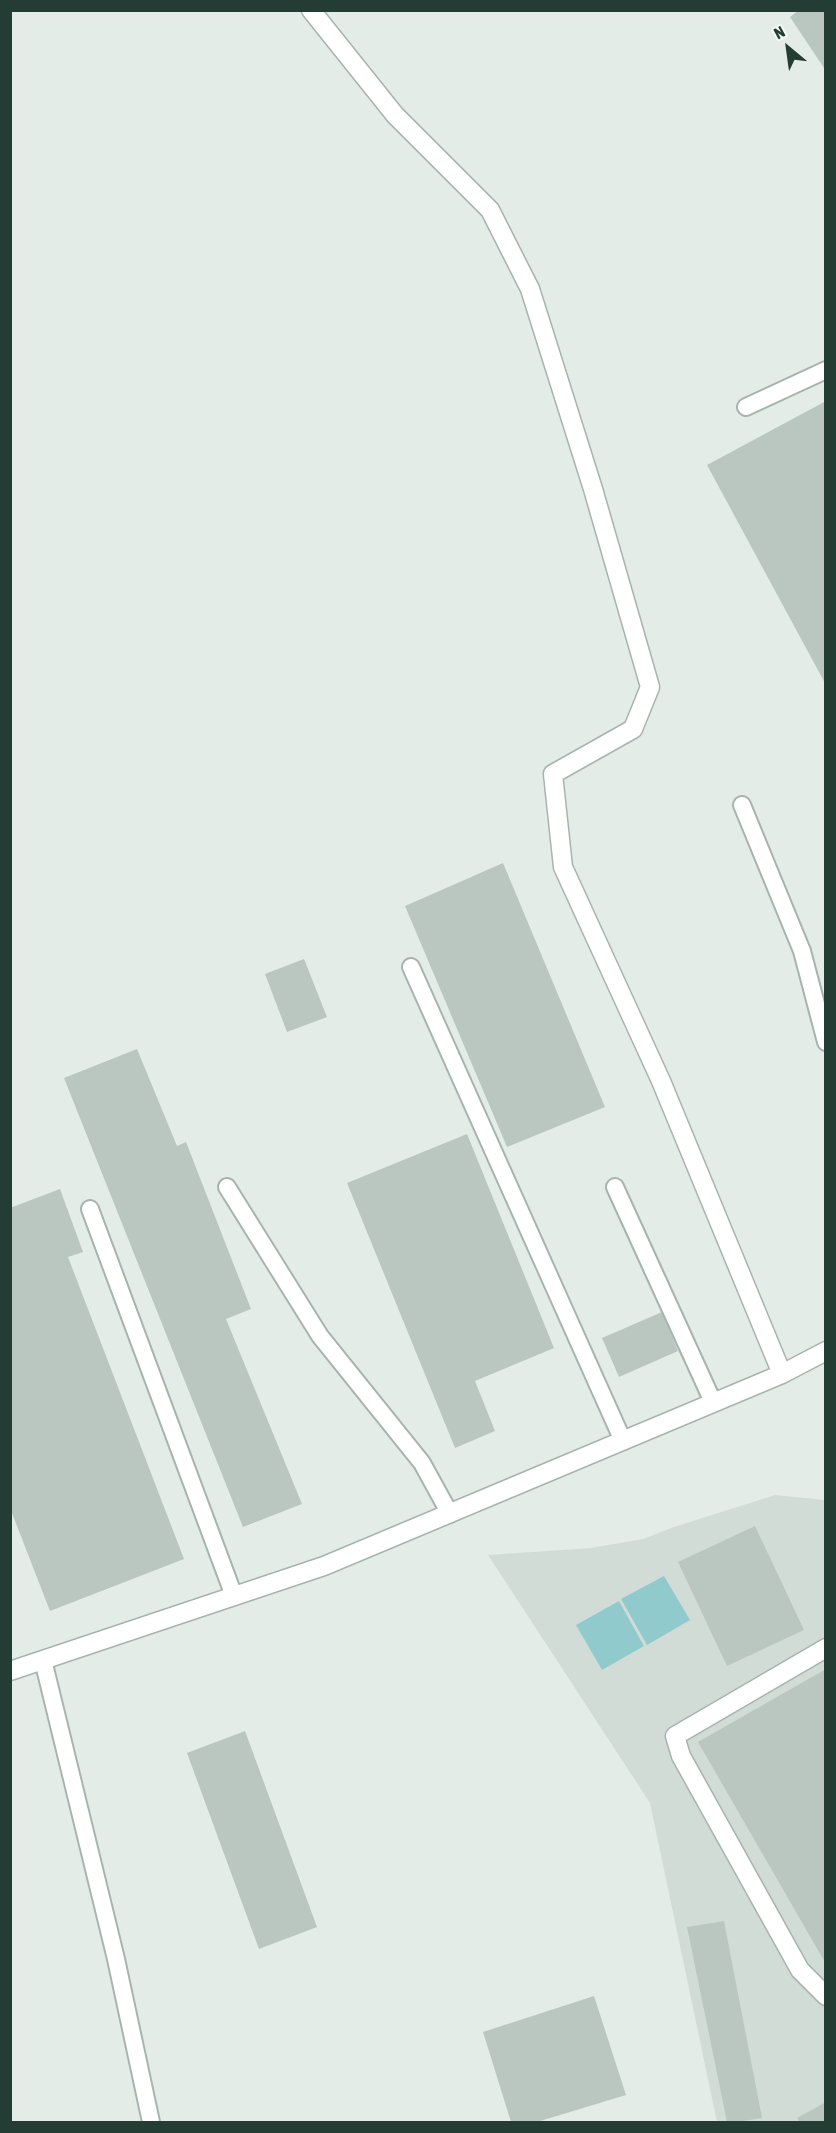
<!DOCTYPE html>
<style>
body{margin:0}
#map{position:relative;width:836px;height:2133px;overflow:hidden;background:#e4ece8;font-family:"Asap Condensed",sans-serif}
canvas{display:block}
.frame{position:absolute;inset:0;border:12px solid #243d34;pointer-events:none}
.north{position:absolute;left:758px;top:18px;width:60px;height:60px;-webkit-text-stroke:4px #f4f9f6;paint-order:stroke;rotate:331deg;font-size:16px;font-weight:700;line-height:24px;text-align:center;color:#243d34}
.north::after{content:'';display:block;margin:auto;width:21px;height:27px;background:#243d34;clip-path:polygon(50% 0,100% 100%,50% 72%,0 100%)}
</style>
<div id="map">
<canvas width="836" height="2133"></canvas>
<div class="frame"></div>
<div class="north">N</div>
</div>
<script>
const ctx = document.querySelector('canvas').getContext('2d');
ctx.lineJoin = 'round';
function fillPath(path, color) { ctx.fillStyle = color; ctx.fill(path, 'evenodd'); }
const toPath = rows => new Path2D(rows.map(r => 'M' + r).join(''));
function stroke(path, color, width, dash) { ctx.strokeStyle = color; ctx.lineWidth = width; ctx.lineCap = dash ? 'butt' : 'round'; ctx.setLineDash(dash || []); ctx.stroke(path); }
fillPath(toPath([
 [775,1495,825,1500,825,2122,717,2122,650,1803,488,1555,591,1548,643,1539,674,1527]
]), '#d2dcd6');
fillPath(toPath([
 [664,1576,690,1620,647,1645,621,1599],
 [619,1601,644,1646,602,1670,576,1625]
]), '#90cacd');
fillPath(toPath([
 [799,10,826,10,826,71,790,17],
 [826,401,826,685,707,465],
 [503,863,605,1107,507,1147,405,906],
 [304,959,327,1017,287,1032,265,974],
 [137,1049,177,1146,186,1142,251,1309,226,1319,302,1504,243,1527,64,1078],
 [467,1134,554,1348,475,1381,495,1431,455,1448,347,1183],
 [60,1189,83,1252,68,1257,184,1559,50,1611,10,1508,10,1208],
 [662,1312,678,1351,619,1377,602,1338],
 [755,1526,804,1630,727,1666,678,1562],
 [826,1669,826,1964,698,1742],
 [245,1731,317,1927,259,1949,187,1753],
 [724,1921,762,2118,737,2122,727,2122,687,1927],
 [594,1996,626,2095,537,2122,511,2122,483,2032],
 [826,2102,826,2122,800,2122,797,2118]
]), '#b9c7c0');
const service = toPath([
 [746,407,826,370],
 [742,805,802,951,826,1042],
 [411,967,623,1441],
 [227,1187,320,1336,422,1463,450,1514],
 [615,1187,713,1402],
 [90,1209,234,1596],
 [43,1660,116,1959,151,2122]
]);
const minor = toPath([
 [311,10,395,115,490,210,530,289,593,489,650,687,633,729,553,774,563,867,661,1081,782,1374],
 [826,1648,675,1736,681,1756,800,1970,826,1996],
 [10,1671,324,1566,782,1374,826,1351]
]);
stroke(service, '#a7b4ae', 20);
stroke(minor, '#a7b4ae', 21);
stroke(service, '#fff', 16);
stroke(minor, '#fff', 18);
</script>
